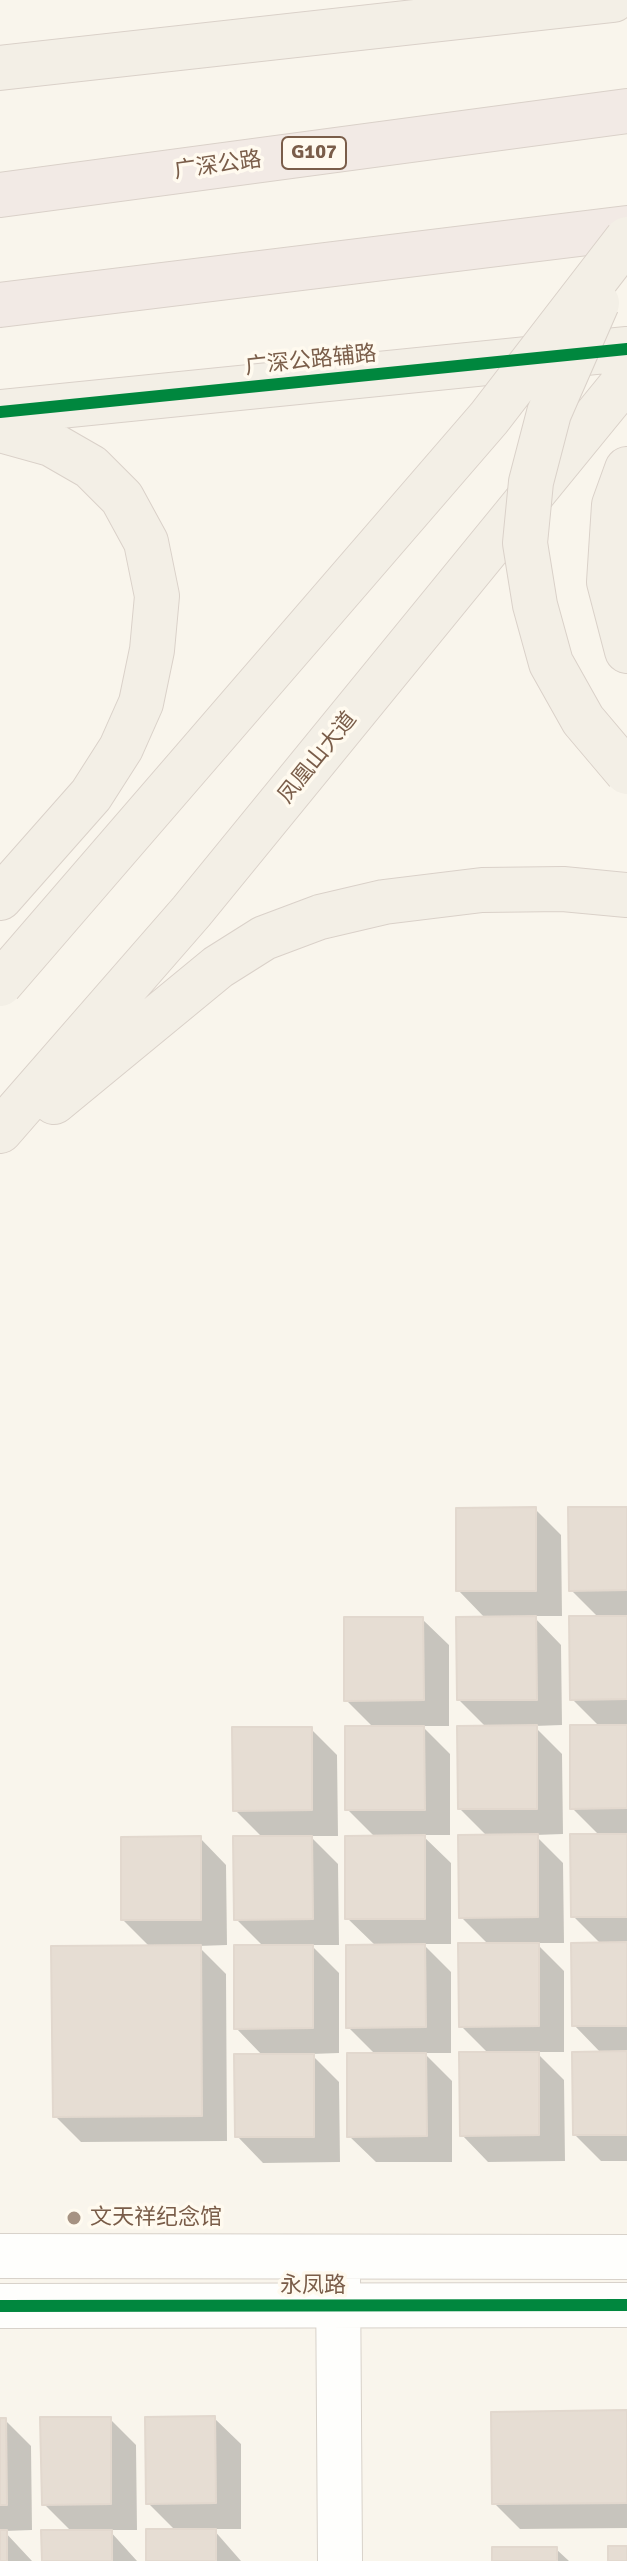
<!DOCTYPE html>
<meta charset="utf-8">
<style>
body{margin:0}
canvas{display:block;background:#f9f5ec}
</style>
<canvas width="627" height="2561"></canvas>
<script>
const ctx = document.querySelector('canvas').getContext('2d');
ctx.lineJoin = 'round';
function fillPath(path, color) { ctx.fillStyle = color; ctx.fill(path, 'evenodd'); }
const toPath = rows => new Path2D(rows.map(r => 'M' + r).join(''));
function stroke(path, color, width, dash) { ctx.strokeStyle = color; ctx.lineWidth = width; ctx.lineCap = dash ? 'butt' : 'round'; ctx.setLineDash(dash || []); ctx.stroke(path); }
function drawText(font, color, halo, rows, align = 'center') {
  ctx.font = font + ' Signika,"Noto Sans SC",sans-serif'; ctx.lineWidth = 7; ctx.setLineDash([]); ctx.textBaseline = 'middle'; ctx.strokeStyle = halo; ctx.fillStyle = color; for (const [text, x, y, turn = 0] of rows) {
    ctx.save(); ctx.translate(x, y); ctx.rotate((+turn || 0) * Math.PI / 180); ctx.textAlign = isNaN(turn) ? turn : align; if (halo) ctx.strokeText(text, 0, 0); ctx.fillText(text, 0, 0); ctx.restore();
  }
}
fillPath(toPath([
 [535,1509,561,1535,562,1616,533,1616,561,1645,562,1725,534,1726,562,1754,563,1834,535,1835,563,1863,564,1943,536,1943,564,1971,564,2052,536,2052,564,2080,565,2161,488,2162,462,2135,489,2054,461,2026,489,1945,461,1917,488,1837,460,1809,487,1728,459,1700,486,1619,458,1590],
 [627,1509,627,2161,601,2161,575,2135,602,2054,574,2025,601,1944,573,1916,600,1836,572,1808,600,1727,572,1699,599,1618,571,1590],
 [422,1619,449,1645,449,1726,422,1726,450,1754,450,1835,422,1835,451,1863,451,1944,423,1944,451,1972,451,2053,424,2053,452,2081,452,2162,376,2162,349,2136,376,2055,348,2027,376,1946,347,1918,375,1837,347,1809,374,1728,346,1700],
 [311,1729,337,1755,338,1836,310,1836,338,1864,339,1945,311,1945,339,1973,339,2053,311,2054,339,2082,340,2162,263,2163,237,2136,263,2056,236,2028,264,1947,236,1919,263,1838,235,1810],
 [200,1838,226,1865,227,1945,198,1946,226,1974,227,2141,81,2142,55,2116,151,1948,123,1920],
 [627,2412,627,2528,520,2529,494,2503],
 [214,2418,241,2444,241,2529,213,2529,241,2561,148,2561,176,2531,148,2503],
 [110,2419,136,2445,137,2530,109,2530,137,2561,44,2561,72,2532,44,2504],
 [0,2420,5,2420,31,2446,32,2530,4,2531,32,2561,0,2561],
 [556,2549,569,2561,494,2561]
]), '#0003');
const building = toPath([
 [536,1507,536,1591,456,1591,456,1508,536,1507],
 [568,1507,627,1507,627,1590,569,1591,568,1507],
 [536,1616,537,1700,457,1700,456,1617,536,1616],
 [569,1616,627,1616,627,1699,570,1700,569,1616],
 [344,1617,423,1617,424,1700,344,1701,344,1617],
 [537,1725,537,1809,458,1809,457,1726,537,1725],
 [570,1725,627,1725,627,1808,570,1809,570,1725],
 [345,1726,424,1726,425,1810,345,1810,345,1726],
 [232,1727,312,1727,312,1810,233,1811,232,1727],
 [538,1834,538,1917,459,1918,458,1835,538,1834],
 [570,1834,627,1834,627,1917,571,1917,570,1834],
 [425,1835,425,1919,345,1919,345,1836,425,1835],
 [201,1836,201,1920,121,1920,121,1837,201,1836],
 [233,1836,312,1836,313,1919,234,1920,233,1836],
 [627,1942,627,2026,572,2026,571,1943,627,1942],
 [458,1943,539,1943,539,2026,459,2027,458,1943],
 [425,1944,426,2027,346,2028,346,1945,425,1944],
 [201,1945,202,2116,53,2117,51,1946,201,1945],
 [234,1945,313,1945,313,2028,234,2029,234,1945],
 [627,2051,627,2135,573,2135,572,2052,627,2051],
 [459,2052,539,2052,539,2135,460,2136,459,2052],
 [347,2053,426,2053,427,2136,347,2137,347,2053],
 [234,2054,314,2054,314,2137,235,2137,234,2054],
 [627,2410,627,2503,492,2504,491,2412,627,2410],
 [215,2416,216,2503,146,2504,145,2417,215,2416],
 [40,2417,111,2417,111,2504,42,2505,40,2417],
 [0,2418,6,2418,7,2505,0,2505,0,2418],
 [146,2529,216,2529,216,2561,146,2561,146,2529],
 [0,2530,7,2530,7,2561,0,2561,0,2530],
 [41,2530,112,2530,112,2561,42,2561,41,2530],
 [608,2546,627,2546,627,2561,608,2561,608,2546],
 [492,2547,557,2547,557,2561,492,2561,492,2547]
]);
fillPath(building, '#e6ddd3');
stroke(building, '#e2d8ce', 2);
const minor = toPath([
 [0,2256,627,2257],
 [338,2275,340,2561],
 [0,2306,627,2305]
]);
const major = toPath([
 [0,68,613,0],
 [0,412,627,349],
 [0,430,51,444,91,467,122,498,146,542,157,596,152,650,141,703,121,748,91,795,0,898],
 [627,469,614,505,609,582,627,651],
 [54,1102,218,967,264,938,320,917,384,902,482,890,563,889,627,895],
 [0,1131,191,912,627,378]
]);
const highway = toPath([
 [0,195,627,111],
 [0,305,627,228]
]);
stroke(minor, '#d8d2ca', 46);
stroke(major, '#dad1c9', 46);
stroke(highway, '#dad1c9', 46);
stroke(minor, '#fefefc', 44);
stroke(major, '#f3efe6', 44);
stroke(highway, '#f2eae5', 44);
const majorBridge = toPath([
 [597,303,549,413,531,482,525,543,535,605,551,663,583,720,627,772],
 [0,984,489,418,627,239]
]);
stroke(majorBridge, '#dad1c9', 46, []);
stroke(majorBridge, '#f3efe6', 44);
stroke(toPath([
 [0,412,627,349],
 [0,2306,627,2305]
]), '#00873e', 12);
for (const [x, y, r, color] of [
 [74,2218,8,"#a69282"]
]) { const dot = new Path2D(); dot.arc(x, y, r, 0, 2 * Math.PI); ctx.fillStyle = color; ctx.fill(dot); stroke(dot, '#fffaef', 3); }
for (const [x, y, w] of [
 [314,153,64]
]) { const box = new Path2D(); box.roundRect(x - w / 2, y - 16, w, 32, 6); ctx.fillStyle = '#fffaef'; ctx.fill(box); stroke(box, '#7a5d49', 2); }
drawText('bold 20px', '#7a5d49', null, [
 ["G107",314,153]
]);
drawText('22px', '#7a5d49', '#fffaef', [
 ["广深公路",218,166,-8],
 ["广深公路辅路",311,361,-6],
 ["凤凰山大道",318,758,-51],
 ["永凤路",313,2286]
]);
drawText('22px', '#7a5d49', '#fffaef', [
 ["文天祥纪念馆",90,2218]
], 'left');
</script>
